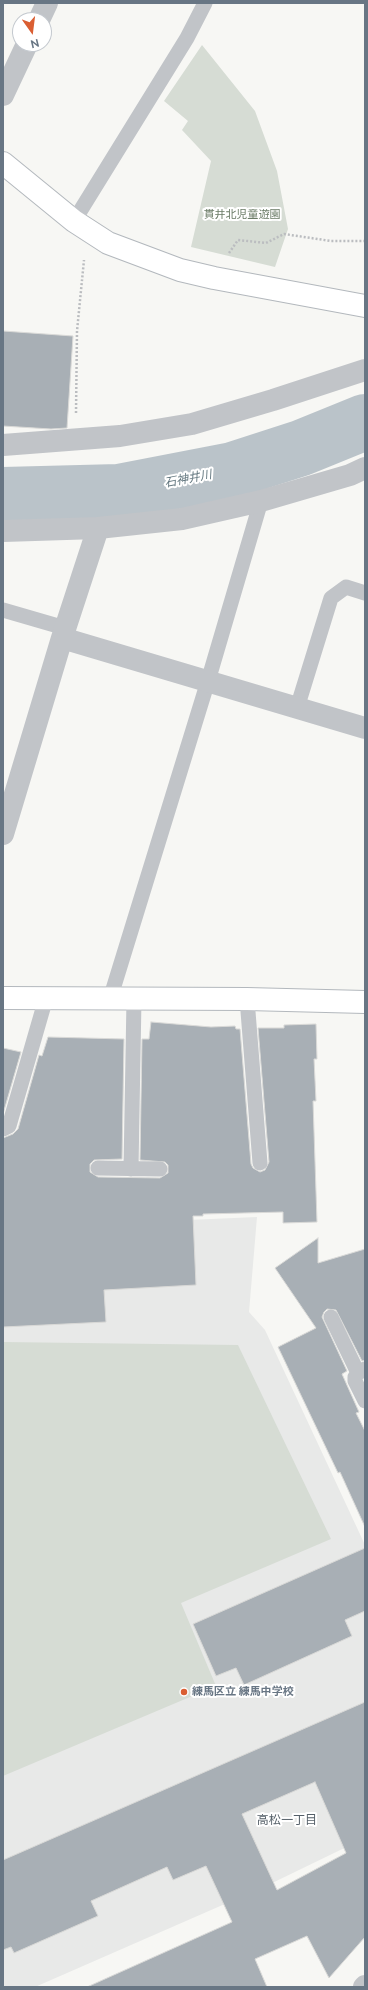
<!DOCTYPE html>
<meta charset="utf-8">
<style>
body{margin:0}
#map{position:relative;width:368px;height:1990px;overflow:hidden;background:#f7f7f4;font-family:Raleway,sans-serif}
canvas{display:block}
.frame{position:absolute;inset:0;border:4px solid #687684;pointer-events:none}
.north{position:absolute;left:12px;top:12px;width:40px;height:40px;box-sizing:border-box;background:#fff;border:1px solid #c3c8ce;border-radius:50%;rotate:166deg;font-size:11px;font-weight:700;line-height:16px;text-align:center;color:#687684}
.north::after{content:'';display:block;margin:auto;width:14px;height:18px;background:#da5e32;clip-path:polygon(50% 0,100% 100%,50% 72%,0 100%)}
</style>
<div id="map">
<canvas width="368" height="1990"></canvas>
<div class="frame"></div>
<div class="north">N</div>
</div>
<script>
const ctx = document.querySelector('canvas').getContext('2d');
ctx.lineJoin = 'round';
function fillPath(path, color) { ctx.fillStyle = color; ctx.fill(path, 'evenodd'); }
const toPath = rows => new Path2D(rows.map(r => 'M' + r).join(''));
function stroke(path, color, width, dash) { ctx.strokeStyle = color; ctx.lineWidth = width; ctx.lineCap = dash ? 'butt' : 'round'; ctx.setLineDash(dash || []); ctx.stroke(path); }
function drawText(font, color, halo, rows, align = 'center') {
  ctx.font = font + ' Raleway,"Noto Sans JP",sans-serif'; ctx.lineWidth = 4; ctx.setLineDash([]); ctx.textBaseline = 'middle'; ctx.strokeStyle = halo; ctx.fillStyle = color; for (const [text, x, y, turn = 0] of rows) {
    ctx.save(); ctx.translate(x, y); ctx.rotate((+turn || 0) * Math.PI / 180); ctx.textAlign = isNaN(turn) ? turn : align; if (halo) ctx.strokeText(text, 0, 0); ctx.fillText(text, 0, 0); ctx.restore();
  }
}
fillPath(toPath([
 [257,1217,249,1312,265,1330,365,1545,365,1838,266,1886,35,1987,3,1987,3,1228]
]), '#e8e9e8');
fillPath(toPath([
 [202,45,255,111,277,171,288,229,275,267,191,247,211,161,182,130,188,121,164,101],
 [3,1342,238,1345,331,1539,181,1603,216,1686,3,1776]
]), '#d6dcd4');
stroke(toPath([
 [3,495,119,492,233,470,301,448,365,422]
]), '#bac3c9', 56);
const building = toPath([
 [3,331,73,336,67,428,51,429,3,426,3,331],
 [151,1022,211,1027,235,1026,236,1029,240,1029,251,1164,253,1168,260,1172,265,1170,269,1162,258,1028,284,1028,284,1025,316,1024,317,1059,314,1059,316,1101,313,1101,317,1222,283,1223,283,1212,203,1214,203,1216,193,1216,196,1285,104,1290,106,1322,3,1327,3,1138,13,1134,18,1129,39,1055,42,1056,48,1037,124,1039,122,1159,94,1160,90,1164,90,1172,98,1177,160,1178,168,1173,168,1165,165,1162,140,1160,142,1039,149,1039,151,1022],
 [3,1048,21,1052,3,1114,3,1048],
 [318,1238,318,1263,365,1249,365,1360,362,1361,336,1310,327,1309,324,1312,322,1317,347,1371,342,1374,359,1412,356,1413,365,1431,365,1527,340,1472,338,1473,278,1347,316,1328,275,1268,318,1238],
 [365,1548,365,1611,345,1620,352,1636,244,1685,236,1668,216,1676,193,1624,365,1548],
 [365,1702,365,1937,329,1978,307,1936,255,1959,267,1987,87,1987,232,1922,206,1866,173,1880,167,1867,91,1901,98,1916,14,1953,11,1947,3,1950,3,1860,365,1702],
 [315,1782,346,1853,277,1890,242,1814,315,1782]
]);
fillPath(building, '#a8afb5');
stroke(building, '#d9d9d7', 1);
const secondary = toPath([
 [3,163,74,221,108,243,180,270,214,278,365,306],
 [3,998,247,999,365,1002]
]);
stroke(secondary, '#b3b8bd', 24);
stroke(toPath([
 [229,253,238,240,266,243,284,234,331,241,365,241],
 [76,413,77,331,84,260]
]), '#bbbdc0', 2.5, [2, 2]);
stroke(toPath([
 [74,221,187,38,205,3],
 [3,610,65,628],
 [297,708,331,598,346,587,365,593],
 [110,999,208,681,261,501],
 [247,999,260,1163],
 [3,1129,9,1126,46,998],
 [98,1168,160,1169],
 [131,1169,134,999],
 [331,1317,358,1373],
 [365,1369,358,1373,355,1377,355,1381,365,1401]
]), '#c1c4c8', 15);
stroke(toPath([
 [39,20,47,3],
 [3,95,27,44],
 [3,445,120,436,192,424,273,400,365,370],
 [3,531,98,528,182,519,261,501,350,475,365,468],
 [62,638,365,728],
 [3,834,62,638,98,528],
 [364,1987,365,1986]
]), '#c1c4c8', 22);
stroke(secondary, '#fff', 22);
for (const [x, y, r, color] of [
 [184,1692,4,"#da5e32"]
]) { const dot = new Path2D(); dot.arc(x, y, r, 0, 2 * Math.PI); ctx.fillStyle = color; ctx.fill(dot); stroke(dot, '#fff', 1.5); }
drawText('11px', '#6a7b66', '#fff', [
 ["貫井北児童遊園",242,215]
]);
drawText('bold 11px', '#687684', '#fff', [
 ["練馬区立 練馬中学校",192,1692]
], 'left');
drawText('italic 12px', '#63777f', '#fff', [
 ["石神井川",188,479,-11]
]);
drawText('12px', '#556069', '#fff', [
 ["高松一丁目",287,1820]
]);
</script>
